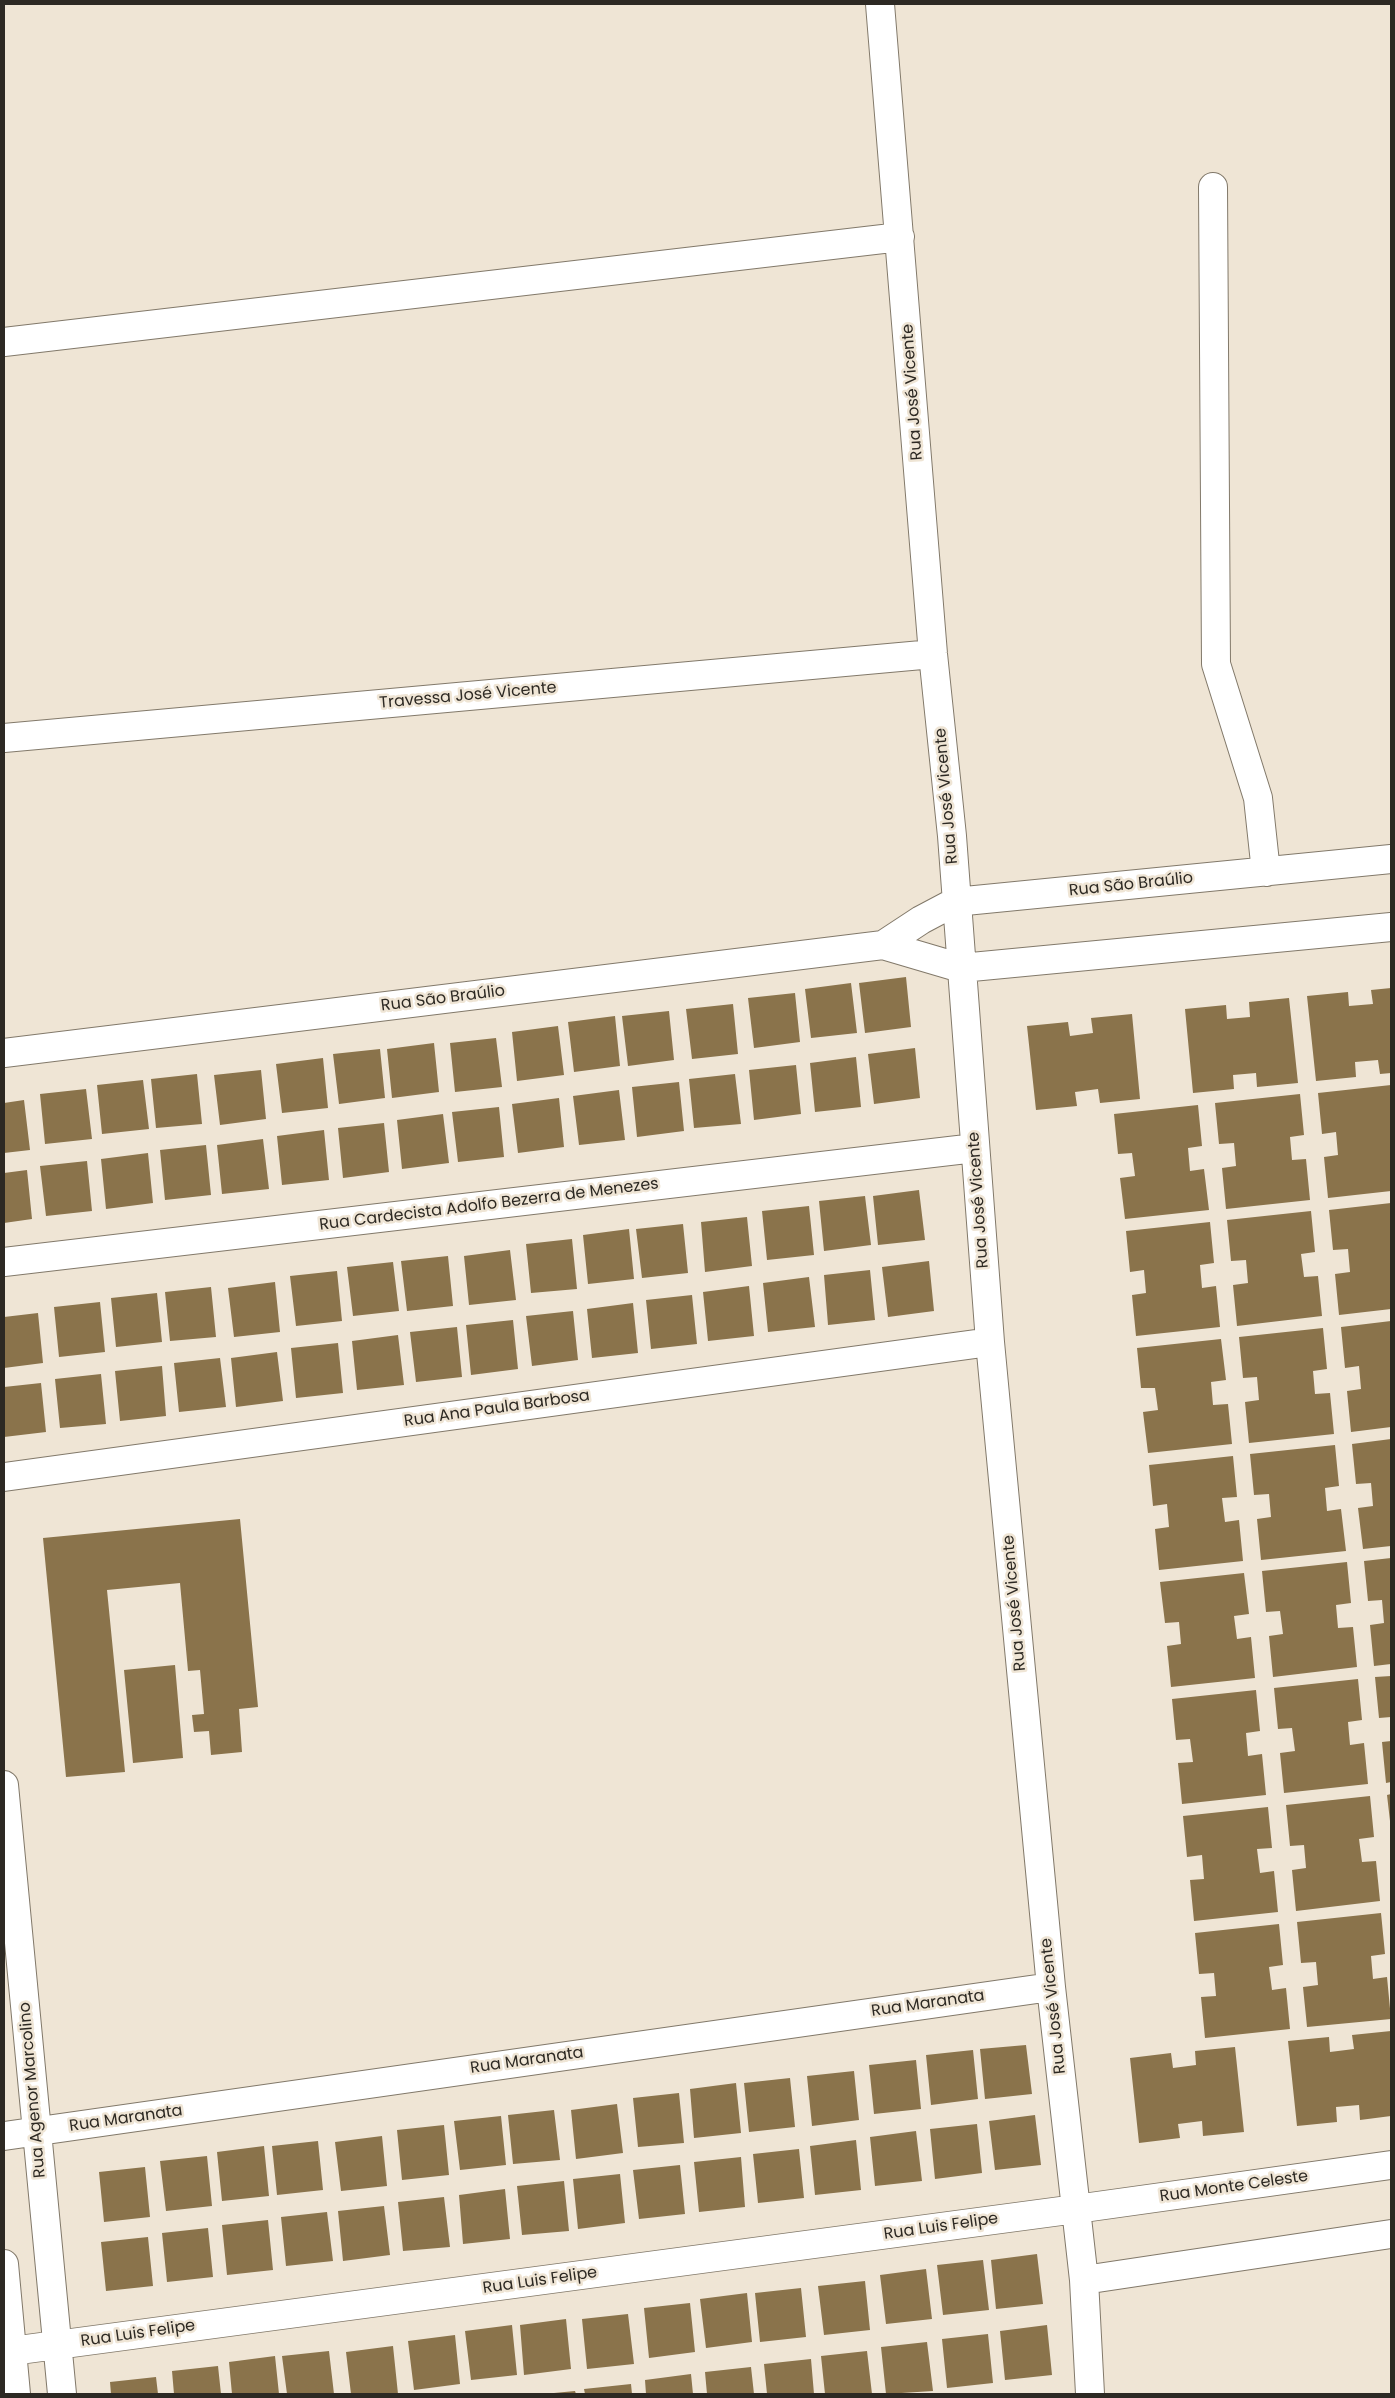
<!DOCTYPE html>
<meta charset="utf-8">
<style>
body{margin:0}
#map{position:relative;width:1395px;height:2398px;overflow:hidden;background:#efe5d5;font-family:Poppins,sans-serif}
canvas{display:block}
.frame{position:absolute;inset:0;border:5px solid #2d2923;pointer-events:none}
</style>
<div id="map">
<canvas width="1395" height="2398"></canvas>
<div class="frame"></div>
</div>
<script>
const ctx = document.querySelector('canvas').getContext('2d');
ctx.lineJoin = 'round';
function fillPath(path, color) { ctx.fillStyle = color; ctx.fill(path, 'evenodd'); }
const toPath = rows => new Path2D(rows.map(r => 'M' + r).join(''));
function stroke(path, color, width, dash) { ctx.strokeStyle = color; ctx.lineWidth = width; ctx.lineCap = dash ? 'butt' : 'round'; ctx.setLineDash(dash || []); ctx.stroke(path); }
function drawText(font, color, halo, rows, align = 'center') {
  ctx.font = font + ' Poppins,sans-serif'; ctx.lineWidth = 5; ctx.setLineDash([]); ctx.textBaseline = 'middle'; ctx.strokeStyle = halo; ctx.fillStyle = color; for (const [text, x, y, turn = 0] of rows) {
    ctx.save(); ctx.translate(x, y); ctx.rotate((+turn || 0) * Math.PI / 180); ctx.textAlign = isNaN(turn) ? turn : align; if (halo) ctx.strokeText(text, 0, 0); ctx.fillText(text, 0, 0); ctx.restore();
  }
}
fillPath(toPath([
 [906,977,911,1027,865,1033,859,983],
 [851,983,857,1033,811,1038,805,989],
 [1391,988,1391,1073,1380,1074,1378,1060,1355,1062,1356,1077,1316,1081,1307,996,1348,992,1349,1006,1373,1004,1371,990],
 [795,993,800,1042,754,1048,748,998],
 [1289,998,1298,1083,1257,1087,1256,1073,1233,1075,1234,1089,1193,1093,1185,1009,1226,1005,1227,1019,1250,1017,1249,1002],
 [733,1004,738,1054,692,1059,686,1009],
 [669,1011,674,1060,628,1066,622,1016],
 [1132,1014,1140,1099,1100,1103,1098,1089,1075,1092,1077,1106,1036,1110,1027,1026,1068,1022,1070,1036,1093,1033,1091,1018],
 [615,1016,620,1066,574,1072,568,1022],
 [558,1026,564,1075,517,1081,512,1032],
 [496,1038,502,1087,455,1092,450,1043],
 [434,1043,439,1092,392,1098,387,1049],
 [915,1048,920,1098,874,1104,868,1054],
 [380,1049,385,1098,339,1104,333,1054],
 [856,1057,861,1107,815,1112,810,1063],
 [323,1058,328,1108,282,1113,276,1064],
 [796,1065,801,1114,754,1120,749,1070],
 [261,1070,266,1119,220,1125,214,1075],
 [197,1074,202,1124,156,1128,151,1079],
 [735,1074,741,1124,694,1128,689,1079],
 [143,1080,149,1129,102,1134,97,1085],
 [679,1082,684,1131,637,1137,632,1087],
 [1391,1085,1391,1191,1328,1198,1324,1157,1338,1155,1336,1132,1322,1134,1318,1093],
 [86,1089,92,1139,45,1144,40,1094],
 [619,1090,625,1140,579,1145,573,1096],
 [1300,1094,1304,1135,1290,1137,1292,1160,1306,1159,1310,1200,1226,1209,1222,1168,1236,1166,1234,1143,1219,1144,1215,1103],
 [559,1098,564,1147,518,1153,512,1104],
 [24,1100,30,1150,4,1153,4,1103],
 [1198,1105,1202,1146,1188,1148,1190,1171,1204,1169,1209,1210,1125,1219,1120,1178,1135,1176,1132,1153,1118,1154,1114,1114],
 [499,1107,504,1157,458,1162,452,1112],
 [443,1114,449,1163,402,1169,397,1120],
 [384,1123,389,1172,343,1178,338,1128],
 [324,1130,329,1180,282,1185,277,1136],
 [263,1139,269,1189,222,1194,217,1145],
 [206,1145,211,1195,165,1200,160,1150],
 [148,1153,153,1203,106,1209,101,1159],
 [87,1161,92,1211,46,1216,40,1166],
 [27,1170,32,1219,4,1223,4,1173],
 [919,1190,925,1240,878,1245,873,1196],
 [865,1196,871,1245,824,1251,819,1201],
 [1391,1203,1391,1309,1339,1315,1335,1274,1350,1272,1348,1249,1333,1250,1329,1210],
 [809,1206,814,1255,767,1260,762,1211],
 [1311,1211,1315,1252,1301,1254,1304,1277,1318,1276,1322,1316,1237,1326,1233,1285,1248,1283,1246,1260,1231,1261,1227,1220],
 [747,1217,752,1266,705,1272,701,1222],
 [1210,1222,1214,1263,1200,1265,1202,1288,1216,1286,1220,1327,1136,1336,1132,1295,1146,1293,1144,1270,1130,1272,1126,1231],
 [683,1224,688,1273,642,1278,636,1229],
 [629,1229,634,1279,588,1284,583,1235],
 [572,1239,577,1289,531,1293,526,1244],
 [510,1250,516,1300,469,1305,464,1256],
 [448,1256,453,1306,407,1311,401,1261],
 [929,1261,934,1311,888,1317,882,1267],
 [393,1262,399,1311,353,1316,347,1267],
 [870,1270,875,1320,828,1325,824,1275],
 [337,1271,342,1321,296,1326,290,1276],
 [809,1277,815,1327,768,1332,763,1283],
 [275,1282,280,1332,234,1337,228,1288],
 [749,1286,754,1336,708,1341,703,1292],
 [211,1287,216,1337,170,1341,165,1292],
 [157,1293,162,1342,116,1347,111,1298],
 [692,1295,697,1344,651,1349,646,1300],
 [100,1302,105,1352,59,1357,54,1307],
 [633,1303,638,1353,592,1358,587,1309],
 [573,1311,578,1360,532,1366,526,1316],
 [38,1313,43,1363,4,1368,4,1317],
 [513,1320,518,1369,471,1375,466,1325],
 [1391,1321,1391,1427,1351,1432,1347,1391,1361,1389,1359,1366,1345,1368,1341,1327],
 [457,1327,462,1377,416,1382,410,1332],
 [1323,1328,1327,1369,1313,1371,1315,1394,1330,1393,1334,1434,1249,1443,1245,1402,1259,1400,1257,1377,1243,1378,1239,1337],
 [398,1335,404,1385,357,1390,352,1341],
 [1221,1339,1226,1380,1211,1382,1213,1405,1228,1404,1232,1444,1148,1453,1143,1412,1158,1410,1155,1388,1141,1388,1137,1348],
 [338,1343,343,1393,296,1398,291,1348],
 [277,1352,283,1401,236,1407,231,1358],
 [220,1358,226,1407,179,1412,174,1363],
 [162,1366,166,1416,120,1421,115,1371],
 [101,1374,106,1424,60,1428,55,1379],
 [41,1383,46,1432,4,1437,4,1387],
 [1391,1439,1391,1546,1363,1549,1358,1508,1373,1506,1371,1483,1356,1484,1352,1444],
 [1335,1445,1339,1486,1325,1488,1327,1511,1341,1509,1346,1551,1261,1560,1257,1519,1271,1517,1269,1494,1254,1495,1250,1454],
 [1233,1456,1237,1497,1222,1498,1225,1522,1239,1520,1243,1561,1159,1570,1155,1529,1169,1527,1167,1504,1153,1506,1149,1465],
 [240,1519,258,1707,239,1709,242,1752,211,1755,209,1731,194,1732,192,1715,204,1714,200,1670,188,1671,180,1583,107,1590,125,1772,66,1777,43,1538],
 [1391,1558,1391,1664,1374,1666,1370,1625,1384,1623,1382,1600,1368,1601,1364,1561],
 [1347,1562,1351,1603,1336,1605,1338,1628,1353,1627,1357,1667,1273,1677,1269,1636,1283,1634,1280,1611,1266,1612,1262,1571],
 [1244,1573,1249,1614,1234,1616,1237,1639,1251,1637,1255,1678,1171,1687,1167,1646,1181,1644,1179,1622,1165,1623,1160,1582],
 [175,1665,183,1758,133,1763,124,1670],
 [1391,1676,1391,1717,1379,1718,1375,1677],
 [1358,1679,1362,1720,1348,1722,1350,1745,1364,1743,1368,1784,1284,1793,1280,1753,1295,1751,1292,1728,1278,1729,1274,1688],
 [1256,1690,1260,1731,1246,1733,1248,1756,1262,1754,1266,1795,1182,1804,1178,1763,1193,1762,1190,1739,1176,1740,1172,1699],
 [1391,1741,1391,1782,1386,1783,1382,1742],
 [1391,1794,1391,1821,1390,1821,1387,1795],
 [1370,1796,1374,1837,1359,1839,1362,1862,1376,1861,1380,1901,1296,1911,1292,1870,1306,1868,1304,1845,1290,1846,1286,1805],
 [1268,1807,1272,1848,1257,1849,1260,1873,1274,1871,1278,1912,1194,1921,1190,1880,1204,1879,1202,1855,1187,1857,1183,1816],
 [1381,1913,1385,1954,1371,1956,1373,1979,1387,1977,1391,2019,1307,2027,1303,1987,1318,1985,1316,1962,1301,1963,1297,1922],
 [1279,1924,1283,1965,1269,1967,1272,1990,1286,1988,1290,2029,1205,2038,1201,1997,1216,1996,1214,1973,1199,1974,1195,1933],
 [1391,2031,1391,2116,1360,2120,1359,2105,1336,2107,1337,2122,1297,2126,1288,2041,1329,2037,1330,2052,1354,2049,1352,2035],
 [1026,2045,1032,2094,985,2099,980,2049],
 [1235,2047,1244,2132,1203,2136,1202,2121,1178,2124,1180,2138,1139,2143,1130,2058,1171,2053,1173,2068,1196,2065,1195,2051],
 [973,2050,978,2099,931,2105,926,2055],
 [916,2060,921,2109,874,2114,869,2065],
 [854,2071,859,2120,812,2126,807,2076],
 [790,2078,795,2127,749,2132,744,2083],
 [736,2083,741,2133,694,2138,690,2089],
 [679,2093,684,2143,638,2147,633,2098],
 [617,2104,623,2153,576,2159,571,2110],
 [554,2110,560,2160,513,2164,508,2115],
 [1035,2115,1041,2165,995,2170,989,2121],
 [501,2116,506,2165,460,2170,454,2121],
 [977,2124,982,2173,935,2179,930,2129],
 [444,2125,449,2175,402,2180,397,2130],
 [916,2131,922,2181,875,2186,870,2137],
 [382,2136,387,2186,341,2191,335,2142],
 [856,2140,861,2190,815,2195,810,2146],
 [318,2141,323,2190,277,2195,272,2146],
 [264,2146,269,2196,222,2201,217,2152],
 [799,2149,804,2198,758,2203,753,2154],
 [207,2156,212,2206,166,2211,160,2161],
 [741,2157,745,2207,699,2212,694,2162],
 [680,2165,685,2214,639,2219,633,2170],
 [145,2167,150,2217,104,2222,99,2172],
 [620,2174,625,2223,578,2229,573,2179],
 [564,2181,569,2231,522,2235,517,2186],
 [505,2189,510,2239,463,2244,459,2195],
 [444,2197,450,2247,403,2251,398,2202],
 [384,2206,390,2255,343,2261,338,2211],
 [327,2212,333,2261,286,2266,281,2217],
 [268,2220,273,2270,227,2275,222,2225],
 [208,2228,213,2277,167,2282,162,2233],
 [148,2237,153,2286,106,2291,101,2242],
 [1037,2254,1043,2304,996,2309,991,2260],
 [983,2260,989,2310,943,2315,937,2265],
 [926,2269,932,2319,886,2324,880,2275],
 [865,2281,870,2330,824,2335,818,2286],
 [801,2288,806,2337,760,2342,755,2293],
 [747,2293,752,2342,706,2348,700,2299],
 [690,2303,695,2352,649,2358,644,2308],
 [628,2314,634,2364,587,2369,582,2319],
 [566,2319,571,2369,524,2375,520,2325],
 [512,2325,517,2375,471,2380,465,2331],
 [1047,2325,1052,2375,1005,2380,1000,2331],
 [988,2334,993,2383,947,2388,942,2339],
 [455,2335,460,2384,414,2390,408,2341],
 [927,2342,933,2391,886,2394,881,2347],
 [393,2346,398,2394,351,2394,346,2352],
 [329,2351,334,2394,287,2394,282,2356],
 [867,2351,872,2394,825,2394,821,2356],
 [275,2356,279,2394,232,2394,229,2362],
 [811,2359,814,2394,767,2394,764,2364],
 [218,2366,221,2394,174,2394,172,2371],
 [751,2367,754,2394,707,2394,705,2372],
 [691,2374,693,2394,646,2394,645,2380],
 [156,2377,158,2394,111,2394,110,2382],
 [631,2384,632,2394,585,2394,584,2389],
 [575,2391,576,2394,554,2394,554,2393]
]), '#8a734b');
const street = toPath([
 [880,4,933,654,952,836,990,1342,1051,1987,1084,2280,1090,2394],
 [1213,187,1216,664,1258,798,1266,872],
 [4,342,900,237],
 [4,738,933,654],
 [883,945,921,920,955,902,1391,859],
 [4,1053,883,945,961,968,1391,927],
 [4,1262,975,1148],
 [4,1477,990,1342],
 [4,1785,62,2394],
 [4,2136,1051,1987],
 [4,2264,16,2394],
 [1084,2280,1391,2234],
 [4,2352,1076,2209,1391,2165]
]);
stroke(street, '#82796a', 30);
stroke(street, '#fff', 28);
drawText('16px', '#2d2923', '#efe5d5', [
 ["Rua José Vicente",913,392,-94],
 ["Travessa José Vicente",468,696,-5],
 ["Rua José Vicente",947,796,-95],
 ["Rua São Braúlio",1131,885,-6],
 ["Rua São Braúlio",443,999,-7],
 ["Rua José Vicente",979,1200,-94],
 ["Rua Cardecista Adolfo Bezerra de Menezes",489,1205,-7],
 ["Rua Ana Paula Barbosa",497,1409,-8],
 ["Rua José Vicente",1015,1603,-95],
 ["Rua Maranata",928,2004,-8],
 ["Rua José Vicente",1054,2006,-96],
 ["Rua Maranata",527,2061,-8],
 ["Rua Agenor Marcolino",33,2090,-95],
 ["Rua Maranata",126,2119,-8],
 ["Rua Monte Celeste",1234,2187,-8],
 ["Rua Luis Felipe",941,2227,-8],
 ["Rua Luis Felipe",540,2281,-8],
 ["Rua Luis Felipe",138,2334,-8]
]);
</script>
